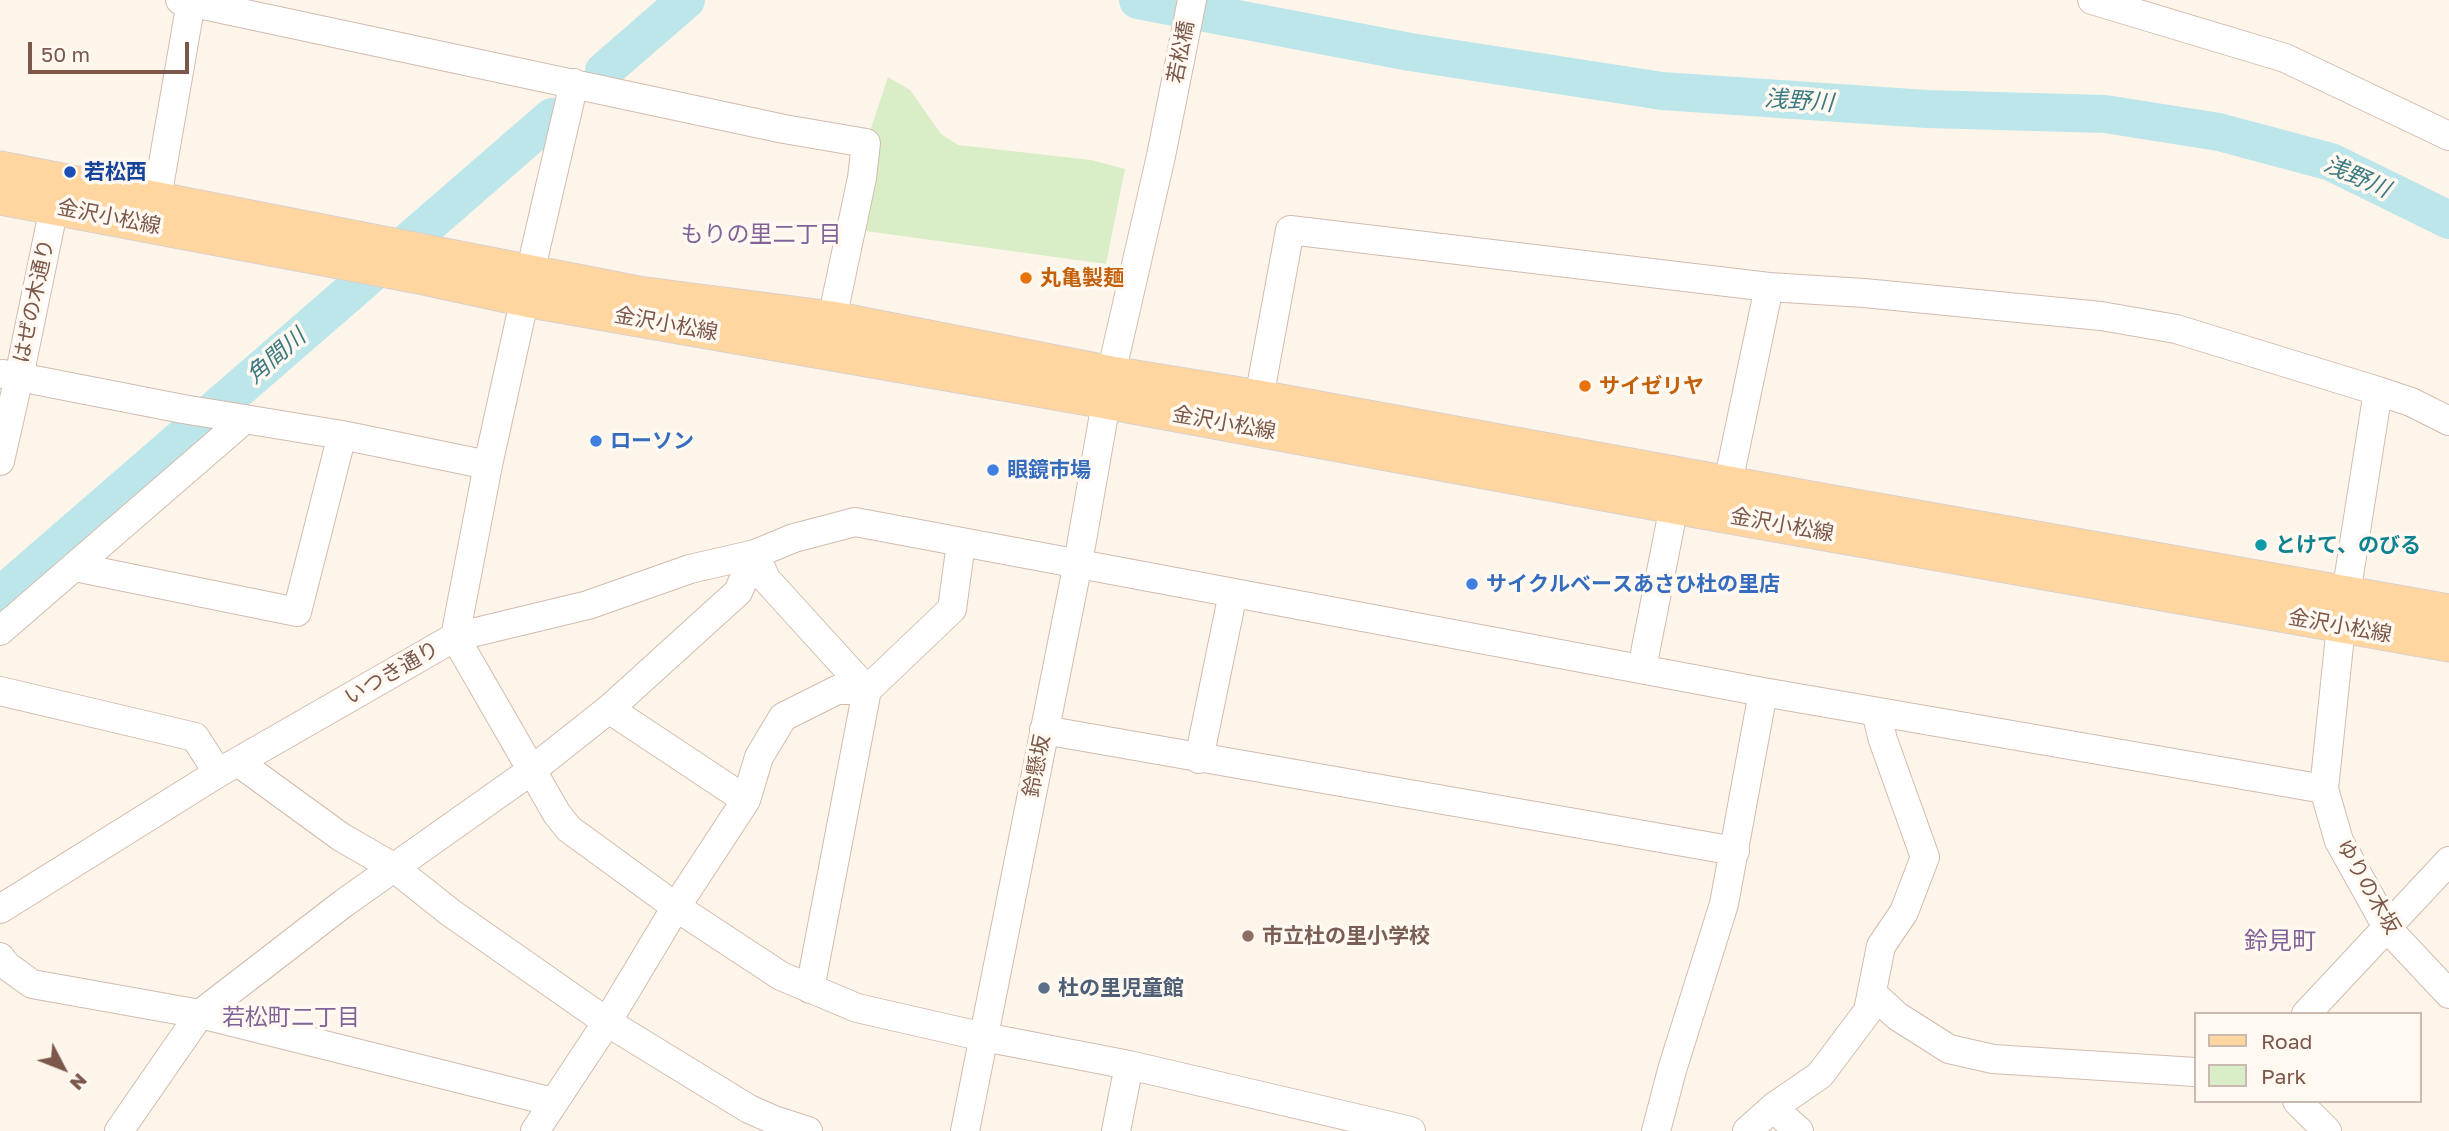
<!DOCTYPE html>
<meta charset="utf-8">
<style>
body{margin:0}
#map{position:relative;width:2449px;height:1131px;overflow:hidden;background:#fef5ea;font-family:"Golos Text",sans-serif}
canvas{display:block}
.legend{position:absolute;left:2194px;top:1012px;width:228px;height:91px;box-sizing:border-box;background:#fff9f2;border:2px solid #cab9af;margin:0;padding:9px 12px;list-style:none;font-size:21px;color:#7b584a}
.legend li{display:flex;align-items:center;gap:14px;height:35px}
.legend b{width:35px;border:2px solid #cab9af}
.north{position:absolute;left:28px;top:1033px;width:70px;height:70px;-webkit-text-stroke:5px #fff9f2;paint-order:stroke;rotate:132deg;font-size:19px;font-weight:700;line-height:28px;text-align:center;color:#7b584a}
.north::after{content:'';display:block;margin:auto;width:24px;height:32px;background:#7b584a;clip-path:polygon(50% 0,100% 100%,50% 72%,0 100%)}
.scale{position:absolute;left:28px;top:42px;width:161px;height:32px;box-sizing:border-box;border:4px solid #7b584a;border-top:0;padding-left:9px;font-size:21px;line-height:24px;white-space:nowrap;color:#7b584a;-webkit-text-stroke:5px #fff9f2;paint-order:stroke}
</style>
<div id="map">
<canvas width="2449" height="1131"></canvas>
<ul class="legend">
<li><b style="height:9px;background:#ffd5a0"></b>Road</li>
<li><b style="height:19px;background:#d9edc6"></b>Park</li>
</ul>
<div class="north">N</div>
<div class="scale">50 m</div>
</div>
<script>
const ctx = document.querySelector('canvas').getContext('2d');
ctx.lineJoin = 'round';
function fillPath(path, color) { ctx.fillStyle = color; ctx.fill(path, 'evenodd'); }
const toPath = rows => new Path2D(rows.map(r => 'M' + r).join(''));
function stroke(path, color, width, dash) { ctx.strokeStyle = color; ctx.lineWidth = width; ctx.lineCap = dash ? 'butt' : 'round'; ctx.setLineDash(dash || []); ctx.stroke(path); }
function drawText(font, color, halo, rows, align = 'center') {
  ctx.font = font + ' "Golos Text","Noto Sans JP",sans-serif'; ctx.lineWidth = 7; ctx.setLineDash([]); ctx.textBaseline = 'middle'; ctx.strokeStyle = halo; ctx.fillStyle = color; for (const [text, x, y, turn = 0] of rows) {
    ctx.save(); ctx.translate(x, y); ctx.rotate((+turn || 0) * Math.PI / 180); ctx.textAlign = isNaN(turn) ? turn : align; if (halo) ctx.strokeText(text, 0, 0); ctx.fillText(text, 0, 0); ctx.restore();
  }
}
fillPath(toPath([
 [888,77,910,90,941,134,958,145,1091,160,1125,169,1106,264,851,229,866,143]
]), '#d9edc6');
stroke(toPath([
 [1138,0,1410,52,1662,91,1927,109,2105,114,2219,132,2331,162,2449,220],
 [604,71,686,0],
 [0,596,552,117]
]), '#bce6ea', 38);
const minor = toPath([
 [180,0,784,129,866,143,862,178,832,319],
 [2092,0,2285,58,2449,136],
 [157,198,191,2],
 [3,374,19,377,54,207],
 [1259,398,1290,230,1769,287,1864,293,2101,316,2176,329,2378,391],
 [2449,421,2411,402,2378,391,2341,626,2324,789,2339,841,2388,929,2449,994],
 [0,461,19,377,183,409,342,435,488,465],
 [1728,483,1769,287],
 [755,554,766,579,867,690],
 [75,567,297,612,342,435],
 [0,631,245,419],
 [455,637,557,814,569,829,676,907,781,976,857,1008,984,1037,1129,1065,1411,1131],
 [455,637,488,465,536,247,574,83],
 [1642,668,1674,506],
 [0,691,195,737,218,773,455,637,588,605,690,569,755,554,794,538,855,522,1763,692,2324,789],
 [609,709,746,800],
 [1044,730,1735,851],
 [1199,759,1233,593],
 [238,762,341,837,393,867,451,913,607,1022,749,1109,774,1120,808,1131],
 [0,909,218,773],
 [0,957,6,965,32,984,200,1014,553,1102],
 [810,989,867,690],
 [1872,993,1897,1016,1949,1049,1993,1059,2195,1072],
 [2306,1014,2449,861],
 [2297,1101,2327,1131],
 [1775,1106,1782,1116,1799,1131],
 [119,1131,200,1014,344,903,532,770,609,709,738,592,755,554],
 [535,1131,607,1022,676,907,746,800,759,757,783,717,837,690,867,690,952,609,961,543],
 [965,1131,1078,563,1111,374,1161,156,1192,0],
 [1116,1131,1129,1065],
 [1656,1131,1672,1070,1724,904,1763,692],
 [1747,1131,1775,1106,1820,1075,1868,1011,1881,946,1904,912,1925,857,1883,740,1876,712]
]);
const major = toPath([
 [0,169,638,294,832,319,1111,374,1259,398,1827,502,2449,612],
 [0,197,414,275,525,299,1106,401,1674,506,2449,644]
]);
stroke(minor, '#d2bbae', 30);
stroke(major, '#dad0cc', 37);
stroke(minor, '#fff', 28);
stroke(major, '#ffd5a0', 35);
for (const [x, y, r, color] of [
 [70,172,7,"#1a4fb4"],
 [1026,278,7,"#e8710a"],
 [1585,386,7,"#e8710a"],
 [596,441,7,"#3f7fe0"],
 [993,470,7,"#3f7fe0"],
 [2261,545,7,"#0f9aa8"],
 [1472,584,7,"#3f7fe0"],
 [1248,936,7,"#8d6e63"],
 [1044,988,7,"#5c6f8a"]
]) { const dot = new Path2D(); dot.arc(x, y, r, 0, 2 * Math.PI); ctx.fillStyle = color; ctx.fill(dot); stroke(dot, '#fff9f2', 2.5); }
drawText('21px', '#7b584a', '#fff9f2', [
 ["若松橋",1181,52,-79],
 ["金沢小松線",109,217,11],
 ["はぜの木通り",34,301,-78],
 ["金沢小松線",666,324,10],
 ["金沢小松線",1224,423,10],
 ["金沢小松線",1782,525,10],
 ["金沢小松線",2340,626,10],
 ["いつき通り",392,673,-30],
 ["鈴懸坂",1037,766,-79],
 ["ゆりの木坂",2368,887,60]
]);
drawText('bold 21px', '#164399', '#fff9f2', [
 ["若松西",84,172]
], 'left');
drawText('bold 21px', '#c56008', '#fff9f2', [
 ["丸亀製麺",1040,278],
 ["サイゼリヤ",1599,386]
], 'left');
drawText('bold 21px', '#366cbe', '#fff9f2', [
 ["ローソン",610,441],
 ["眼鏡市場",1007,470],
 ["サイクルベースあさひ杜の里店",1486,584]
], 'left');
drawText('bold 21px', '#0d838f', '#fff9f2', [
 ["とけて、のびる",2275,545]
], 'left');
drawText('bold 21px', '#785e54', '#fff9f2', [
 ["市立杜の里小学校",1262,936]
], 'left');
drawText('bold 21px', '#4e5e75', '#fff9f2', [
 ["杜の里児童館",1058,988]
], 'left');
drawText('italic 23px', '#3c7a81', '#fff9f2', [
 ["浅野川",1799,101,4],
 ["浅野川",2357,177,24],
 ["角間川",276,356,-41]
]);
drawText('23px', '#816397', '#fff9f2', [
 ["もりの里二丁目",761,235],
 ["若松町二丁目",291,1018]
]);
drawText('24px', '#816397', '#fff9f2', [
 ["鈴見町",2280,941]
]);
</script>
